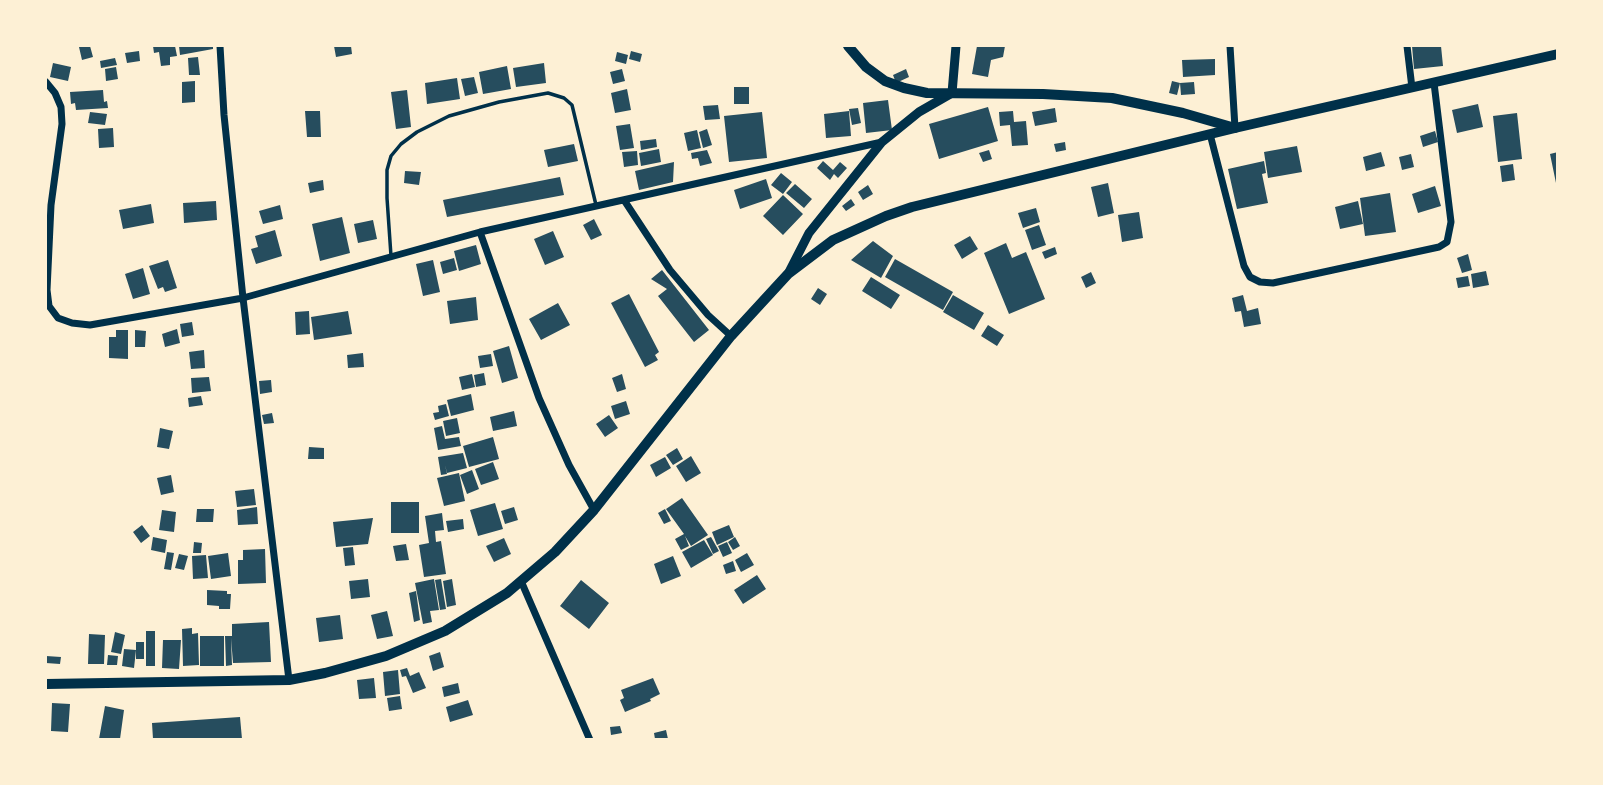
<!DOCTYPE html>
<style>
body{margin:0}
#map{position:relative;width:1603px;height:785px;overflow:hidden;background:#fdf0d5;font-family:"Asap Condensed",sans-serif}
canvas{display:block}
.frame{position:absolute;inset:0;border:47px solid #fdf0d5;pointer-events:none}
</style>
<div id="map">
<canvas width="1603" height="785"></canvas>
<div class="frame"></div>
</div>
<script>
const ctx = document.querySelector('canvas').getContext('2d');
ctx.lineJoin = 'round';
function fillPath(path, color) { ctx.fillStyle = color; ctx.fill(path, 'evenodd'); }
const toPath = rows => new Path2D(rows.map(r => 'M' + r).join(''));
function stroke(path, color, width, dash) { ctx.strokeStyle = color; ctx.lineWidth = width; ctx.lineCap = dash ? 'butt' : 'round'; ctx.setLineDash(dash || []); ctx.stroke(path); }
fillPath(toPath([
 [90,46,93,57,82,60,79,47],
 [153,46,175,46,177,56,170,57,170,65,161,66,159,52,154,53],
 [179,46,213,46,213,49,180,55],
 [334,46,351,46,352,54,336,57],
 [977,46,1005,46,1003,57,991,60,988,77,972,74],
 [1412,46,1441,46,1443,66,1414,69],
 [139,51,140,61,127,63,125,53],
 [631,51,642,54,640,62,629,59],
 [617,52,628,55,626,64,615,61],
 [198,57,200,75,189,75,188,58],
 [115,58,117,65,101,68,100,61],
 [1215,59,1215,75,1183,77,1182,60],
 [53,63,71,67,68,81,50,77],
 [544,63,546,83,516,87,513,68],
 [507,66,511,89,483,94,479,72],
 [116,67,118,79,106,81,105,69],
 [622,69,625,81,613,84,610,72],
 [906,69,909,77,896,83,893,75],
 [474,77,478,93,465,96,461,79],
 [457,78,460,99,427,104,425,83],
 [195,81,195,102,182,103,182,82],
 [1172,81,1180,83,1177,95,1169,93],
 [1194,82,1195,94,1181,95,1180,83],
 [734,87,749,87,749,104,734,104],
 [627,89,631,110,615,113,611,93],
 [103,90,104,102,107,101,108,108,76,110,75,103,71,104,70,92],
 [407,90,411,127,396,129,391,92],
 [888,100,892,130,866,133,863,103],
 [1478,104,1483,127,1457,133,1452,110],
 [718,105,720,119,705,120,703,106],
 [988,107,998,141,939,159,929,124],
 [858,108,861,123,852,125,849,109],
 [1055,108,1057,122,1035,126,1032,112],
 [305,111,320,111,321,137,307,137],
 [849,111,851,136,826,138,824,114],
 [1013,111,1014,122,1026,121,1028,145,1012,146,1010,125,1000,126,999,112],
 [90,112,107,114,105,125,88,123],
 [762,112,767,158,729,162,724,116],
 [1517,113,1522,159,1498,162,1493,116],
 [630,124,634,148,620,150,616,126],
 [113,128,114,147,99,148,98,129],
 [707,129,712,145,703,148,699,132],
 [697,130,701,148,688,151,684,133],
 [1435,131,1438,142,1423,147,1420,136],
 [656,139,657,147,641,150,640,141],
 [1065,142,1066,150,1056,152,1054,144],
 [574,144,578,161,548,167,544,150],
 [1297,146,1302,172,1268,178,1264,152],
 [659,149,661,162,641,166,639,153],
 [707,150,712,163,700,166,698,158,692,159,691,153],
 [989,150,992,159,983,162,979,153],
 [637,151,638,165,624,167,622,152],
 [1381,152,1385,166,1366,171,1363,157],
 [1558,152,1558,183,1556,183,1550,154],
 [1411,154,1414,167,1402,170,1399,157],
 [823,161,833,170,840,162,847,168,838,178,834,174,830,180,817,168],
 [1264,161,1266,173,1262,174,1268,203,1237,209,1228,169],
 [674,162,673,182,639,190,635,171],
 [1513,164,1515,180,1502,182,1500,166],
 [405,171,421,172,419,185,404,183],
 [781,173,792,182,783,194,771,185],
 [560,177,564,195,447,217,443,200],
 [766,179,772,198,740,209,734,190],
 [323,180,324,190,310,193,308,183],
 [1108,183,1114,213,1098,217,1091,187],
 [795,184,812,199,804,208,786,193],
 [868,185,873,194,863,200,858,192],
 [1435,186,1441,206,1418,213,1412,194],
 [1390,193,1396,232,1365,236,1360,198],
 [783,195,803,214,783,235,763,216],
 [851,199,855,205,846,211,842,206],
 [216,201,217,220,184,223,183,203],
 [1358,201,1363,224,1340,229,1335,207],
 [151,204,154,223,123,229,119,210],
 [280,205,283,219,263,224,259,211],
 [1036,208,1040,222,1023,228,1018,213],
 [1139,212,1143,238,1122,242,1118,215],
 [342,217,350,253,320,261,312,224],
 [594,219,602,235,591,240,583,225],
 [373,220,377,239,358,243,354,224],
 [1039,225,1046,245,1032,250,1025,230],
 [275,230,282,256,256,264,251,249,258,247,255,236],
 [553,231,564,257,545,265,534,239],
 [970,236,978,249,962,259,954,245],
 [873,241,893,256,881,278,851,260],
 [1006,243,1012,258,1026,252,1045,299,1009,314,984,253],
 [476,245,481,264,459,271,454,251],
 [1055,247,1057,254,1045,259,1042,252],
 [1468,254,1472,270,1462,273,1457,258],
 [454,258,457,270,443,274,440,262],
 [895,259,953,292,943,310,885,277],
 [168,260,177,288,165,292,163,287,158,289,149,266],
 [433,260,440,292,423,296,416,264],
 [143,268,150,294,133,299,125,274],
 [662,270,709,330,694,342,658,296,667,289,651,279],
 [1486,271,1489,285,1473,288,1471,274],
 [1091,272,1096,283,1086,288,1081,277],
 [1468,276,1470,286,1458,288,1456,278],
 [871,277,900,295,891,309,862,291],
 [818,288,827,294,820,305,811,299],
 [629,294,659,352,655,355,658,360,645,367,611,303],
 [953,295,984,313,974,330,943,312],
 [1243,295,1247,311,1258,308,1261,324,1244,327,1241,311,1235,312,1232,298],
 [476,297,478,320,450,324,447,301],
 [558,303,570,325,541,340,529,319],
 [309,311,310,334,296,335,295,312],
 [348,311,352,334,314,340,311,317],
 [192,322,194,335,182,337,180,324],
 [988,325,1004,335,997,346,981,336],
 [177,329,180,343,165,347,162,334],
 [116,330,128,330,128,359,109,358,109,337,116,337],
 [135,330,146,331,145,347,135,347],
 [509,346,518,378,502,383,493,351],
 [204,350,205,368,191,369,189,352],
 [363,353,364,367,348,368,347,355],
 [491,354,493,366,480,368,478,356],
 [484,373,486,385,476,387,474,375],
 [472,374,475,387,462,390,459,377],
 [622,374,626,389,617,392,612,378],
 [209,377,211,391,192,393,191,378],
 [271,380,272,392,260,394,259,381],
 [471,394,474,410,451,416,447,400],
 [201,396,203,405,189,407,188,398],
 [626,401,630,414,615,419,611,406],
 [446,404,449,416,435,420,433,413,439,412,438,406],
 [514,411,517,426,493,431,490,417],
 [272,413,274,423,264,424,262,415],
 [609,415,618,428,605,437,596,424],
 [457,418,460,433,446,436,443,421],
 [442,426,445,439,459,437,461,446,438,450,434,428],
 [160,428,173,431,169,449,157,447],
 [493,437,499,459,469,467,463,446],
 [309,447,324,448,324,459,308,459],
 [677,448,683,459,673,465,666,455],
 [463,453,467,468,447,473,445,465,447,474,441,475,438,457],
 [691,456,701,473,686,482,676,466],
 [665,457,671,468,656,477,650,465],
 [493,462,499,479,481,485,475,469],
 [472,470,479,489,467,494,460,475],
 [459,473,465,501,444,506,437,478],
 [171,475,174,492,161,495,157,478],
 [254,489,256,505,237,507,235,491],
 [682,498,708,535,691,546,685,536,689,546,681,550,675,539,684,534,666,509],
 [391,502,419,502,419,533,391,533],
 [495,503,503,529,478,536,470,510],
 [257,507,258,524,238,525,237,510],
 [514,507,518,520,505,524,501,511],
 [197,509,214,509,213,522,196,522],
 [665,509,671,521,664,524,658,513],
 [162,510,176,512,174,532,159,530],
 [442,513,444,530,435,531,436,542,441,541,446,574,424,577,419,545,429,543,425,516],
 [373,518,368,544,336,547,333,522],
 [463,519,464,529,448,532,446,521],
 [142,525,150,536,141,543,133,532],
 [729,525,734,537,717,545,712,532],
 [153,537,167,540,165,553,151,550],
 [711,537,719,551,713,554,706,539],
 [735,537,740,546,733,550,728,542],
 [504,538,511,554,494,562,486,546],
 [704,540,713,555,691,568,682,552],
 [194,542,202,543,201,553,193,553],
 [727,542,732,553,723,557,718,546],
 [406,544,409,560,396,561,393,546],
 [353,547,355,565,345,566,343,548],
 [265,549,266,583,238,584,238,560,243,560,243,550],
 [167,552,174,553,171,570,164,569],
 [228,553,231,576,211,579,208,556],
 [747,553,754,565,741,572,735,560],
 [179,554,188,556,184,570,175,568],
 [206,555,208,578,193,579,192,556],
 [673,556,681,576,661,584,654,564],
 [733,561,736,571,726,574,723,565],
 [757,575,766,589,743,604,734,590],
 [368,579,370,597,351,599,349,581],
 [434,579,439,610,430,611,432,622,423,624,415,583],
 [441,579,446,609,440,610,435,580],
 [452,579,456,605,447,607,443,581],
 [581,580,609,603,589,629,560,606],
 [207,590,227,591,227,594,231,594,230,609,219,609,219,606,207,605],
 [416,591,420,620,414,622,409,593],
 [387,611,393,636,377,639,371,615],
 [340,615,343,639,319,642,316,618],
 [269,622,271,662,233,663,231,638,232,665,226,666,225,636,232,636,232,624],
 [192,628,192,634,198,633,199,665,183,666,182,629],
 [146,631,155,631,155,666,146,666],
 [115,632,125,635,121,654,111,652],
 [89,634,105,635,104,664,88,664],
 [200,636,224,636,224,666,200,666],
 [163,640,181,640,179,669,162,668],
 [136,642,144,642,144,659,136,659],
 [124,649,136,650,134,668,122,666],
 [440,652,444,667,433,671,429,656],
 [108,655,118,656,117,665,107,665],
 [46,656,61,657,60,664,46,663],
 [407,668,410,676,419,672,426,688,413,693,406,676,402,677,400,670],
 [398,670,400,694,385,696,383,672],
 [374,678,376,698,359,699,357,680],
 [653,678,660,694,650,699,651,701,625,712,620,700,624,698,621,690],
 [458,683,460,693,444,697,442,687],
 [400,696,402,709,389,711,387,698],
 [468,700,473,715,450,722,446,707],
 [52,703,70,704,68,732,51,731],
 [105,706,124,710,120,739,99,739],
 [240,717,242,739,153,739,152,723],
 [620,726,622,733,611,735,610,727],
 [666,730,668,739,655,739,654,733]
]), '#264d5e');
stroke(toPath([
 [391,256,387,198,387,170,391,156,401,144,417,132,449,116,499,102,548,93,564,98,572,105,596,205]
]), '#003049', 3.5);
stroke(toPath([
 [220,46,224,115,243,298,289,680],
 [1230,46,1235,128],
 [1407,46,1412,88],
 [46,82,55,93,61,107,62,124,51,205,47,290,49,306,58,318,72,323,90,325,243,298,480,232,882,142],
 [1210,134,1244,266,1250,277,1260,282,1273,283,1439,247,1447,242,1451,222,1434,83],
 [624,200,670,270,708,315,731,336],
 [480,232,539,398,569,465,594,510],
 [521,581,590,740]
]), '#003049', 7);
stroke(toPath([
 [789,272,809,233,882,142,919,112,952,93,956,46]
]), '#003049', 9);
stroke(toPath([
 [46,684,289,680,325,673,386,656,445,631,507,593,555,552,594,510,731,336,788,274,833,240,886,216,912,207,1235,128]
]), '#003049', 10);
stroke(toPath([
 [848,46,866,67,885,81,904,88,927,93,1043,94,1112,98,1183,113,1235,128,1558,54]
]), '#003049', 10);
</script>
